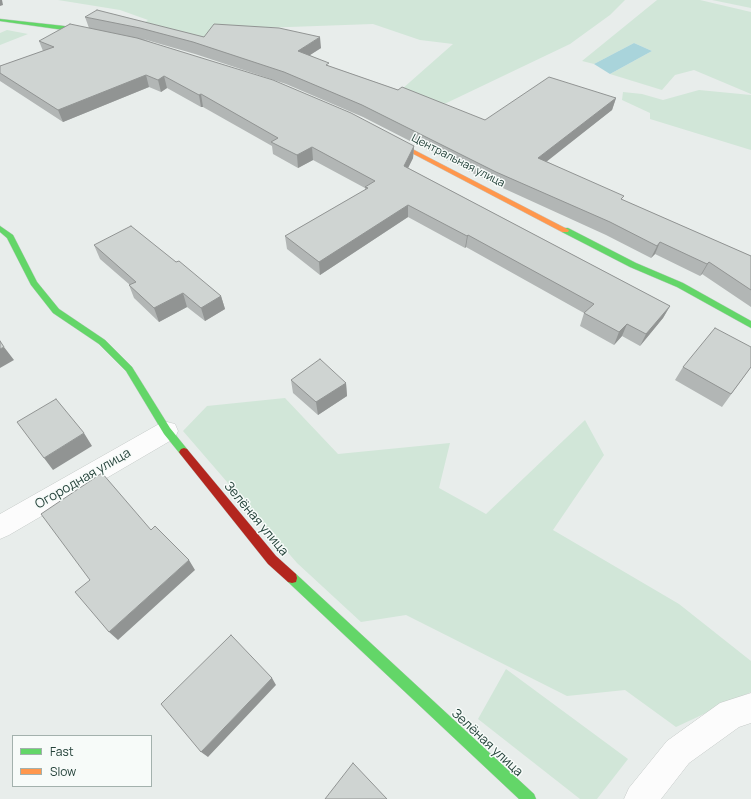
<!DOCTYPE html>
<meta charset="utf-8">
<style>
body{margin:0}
#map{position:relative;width:751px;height:799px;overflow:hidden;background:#e8edeb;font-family:Manrope,sans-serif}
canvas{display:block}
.legend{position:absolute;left:12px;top:735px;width:140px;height:52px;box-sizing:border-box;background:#f7fbf9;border:1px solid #a3b1ad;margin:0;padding:5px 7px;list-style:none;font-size:12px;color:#24423a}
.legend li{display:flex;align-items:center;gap:8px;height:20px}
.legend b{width:20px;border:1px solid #a3b1ad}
</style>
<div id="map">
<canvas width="751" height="799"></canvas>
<ul class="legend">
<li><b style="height:5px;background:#63d668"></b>Fast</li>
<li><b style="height:5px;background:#ff974d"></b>Slow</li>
</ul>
</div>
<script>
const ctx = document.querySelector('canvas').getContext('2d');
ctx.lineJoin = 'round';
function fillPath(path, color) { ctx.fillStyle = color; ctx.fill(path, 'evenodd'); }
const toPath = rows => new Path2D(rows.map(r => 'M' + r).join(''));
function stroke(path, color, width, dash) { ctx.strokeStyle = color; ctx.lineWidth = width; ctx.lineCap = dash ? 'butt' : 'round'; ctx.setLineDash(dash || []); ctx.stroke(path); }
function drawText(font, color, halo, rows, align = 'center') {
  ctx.font = font + ' Manrope,sans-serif'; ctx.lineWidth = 3; ctx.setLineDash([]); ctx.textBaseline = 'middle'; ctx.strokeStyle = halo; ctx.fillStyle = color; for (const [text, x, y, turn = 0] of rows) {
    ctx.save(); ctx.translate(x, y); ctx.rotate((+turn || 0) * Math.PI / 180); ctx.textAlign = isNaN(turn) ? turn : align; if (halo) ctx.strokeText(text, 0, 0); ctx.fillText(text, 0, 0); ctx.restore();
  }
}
fillPath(toPath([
 [58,0,625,0,610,15,570,44,436,108,402,89,453,44,420,40,373,24,261,28,202,40,134,30,148,20,120,10],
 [657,0,700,0,751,12,751,94,694,70,675,75,662,90,610,74,652,51,634,43,594,64,582,61],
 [712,0,751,0,751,8],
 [7,30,28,34,0,45,0,33],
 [699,90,751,95,751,150,650,119,650,113,622,100,623,92,642,94,663,100],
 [285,398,338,454,450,443,439,488,486,514,585,420,604,455,553,530,679,604,751,661,751,692,676,727,625,690,567,696,406,615,361,622,297,563,183,431,207,406],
 [506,669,628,759,597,799,580,799,478,719]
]), '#d1e6d8');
fillPath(toPath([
 [634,43,652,51,610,74,594,64]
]), '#a9d4db');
const street = toPath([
 [167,422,175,424,178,431,175,438,9,535,0,539,0,514,159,424,167,422],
 [751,693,751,723,739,727,689,763,661,799,624,799,629,788,667,741,720,703,751,693]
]);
const fast = toPath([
 [0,19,64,26,95,34,92,36,64,30,0,21,0,19],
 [0,226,13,235,37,282,59,309,105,340,132,367,170,428,187,449,189,452,187,455,184,456,181,455,164,434,126,371,99,344,53,313,31,285,7,238,0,232,0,226],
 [562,228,568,228,636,263,683,283,751,321,751,328,677,287,630,267,562,232,562,228],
 [292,573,296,574,534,794,536,799,519,799,288,582,287,578,288,574,292,573]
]);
const slow = toPath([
 [385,137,389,137,569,230,568,232,562,232,385,139,385,137]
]);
const jam = toPath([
 [184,448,187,449,276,556,296,574,297,578,296,582,292,583,288,582,268,564,181,455,179,452,181,449,184,448]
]);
stroke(street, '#c5cac8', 1);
stroke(fast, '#c3cbc8', 1);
stroke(slow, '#c3cbc8', 1);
stroke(jam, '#c3cbc8', 1);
fillPath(street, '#fcfcfc');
fillPath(fast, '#63d668');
fillPath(slow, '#ff974d');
fillPath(jam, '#b3261e');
fillPath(toPath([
 [85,17,204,37,321,48,310,55,329,66,485,120,616,98,612,110,546,161,623,200,751,256,751,307,702,274,700,276,655,254,651,258,606,235,494,184,363,117,286,84,195,54,143,39,414,146,413,158,408,168,670,306,663,318,640,346,622,336,614,345,580,326,584,313,466,247,465,248,408,217,320,275,287,249,285,236,365,190,365,188,313,160,298,168,273,154,272,146,203,107,201,107,167,88,161,92,149,87,63,122,0,81,0,66,43,51,39,41,89,28],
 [94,245,176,262,221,296,225,309,205,321,187,307,159,322,134,298,129,285,130,285,100,259],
 [683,367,751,367,722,407,675,380],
 [291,380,346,383,347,396,318,415,293,393]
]), '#b2b6b5');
fillPath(toPath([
 [0,0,2,0,3,5,0,6],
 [320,37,321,48,299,62,298,51],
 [146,75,149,87,63,122,58,110],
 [164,76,167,88,161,92,158,80],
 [201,94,203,107,201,107,199,95],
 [616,98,612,110,536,170,538,158],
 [414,146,413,158,403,178,404,166],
 [312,147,313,160,298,168,297,155],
 [408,205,408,217,320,275,319,262],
 [468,235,466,247,465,248,467,236],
 [660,242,655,254,651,258,657,246],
 [709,262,702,274,700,276,707,264],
 [183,293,187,307,159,322,154,308],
 [221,296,225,309,205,321,201,308],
 [670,306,663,318,640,346,646,334],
 [627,324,622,336,614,345,619,332],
 [4,347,14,360,0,368,0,349],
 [346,383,347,396,318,415,316,402],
 [84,433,92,446,53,470,44,458],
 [189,560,195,570,118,640,109,632],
 [272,678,276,685,208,757,201,752]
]), '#919493');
const building = toPath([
 [97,10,204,37,214,24,279,28,320,37,298,51,329,63,326,65,398,90,402,87,485,120,549,77,616,98,538,158,624,196,621,199,751,256,751,290,709,262,707,264,660,242,657,246,610,222,496,172,362,105,284,72,193,42,140,28,85,17,97,10],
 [70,24,137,38,273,80,351,113,414,146,404,166,670,306,646,334,627,324,619,332,584,313,594,304,468,235,467,236,408,205,319,262,285,236,368,188,365,187,375,181,312,147,297,155,271,142,278,138,201,94,199,95,164,76,158,80,146,75,58,110,0,73,0,66,54,47,39,41,70,24],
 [131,226,176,262,179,261,221,296,201,308,183,293,154,308,129,285,136,282,94,245,131,226],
 [715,328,751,347,751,367,731,394,683,367,715,328],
 [0,341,4,347,0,349,0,341],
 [320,359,346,383,316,402,291,380,320,359],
 [56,399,84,433,44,458,17,422,56,399],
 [102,473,151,530,155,526,189,560,109,632,75,592,90,580,41,514,102,473],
 [231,635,272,678,201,752,161,704,231,635],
 [353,763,387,799,325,799,353,763]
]);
fillPath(building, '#cfd4d2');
stroke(building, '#919493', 1);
drawText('11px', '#24423a', '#f7fbf9', [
 ["Центральная улица",458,161,27]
]);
drawText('13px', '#24423a', '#f7fbf9', [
 ["Огородная улица",83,479,-30],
 ["Зелёная улица",256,519,50],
 ["Зелёная улица",487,743,43]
]);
</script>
